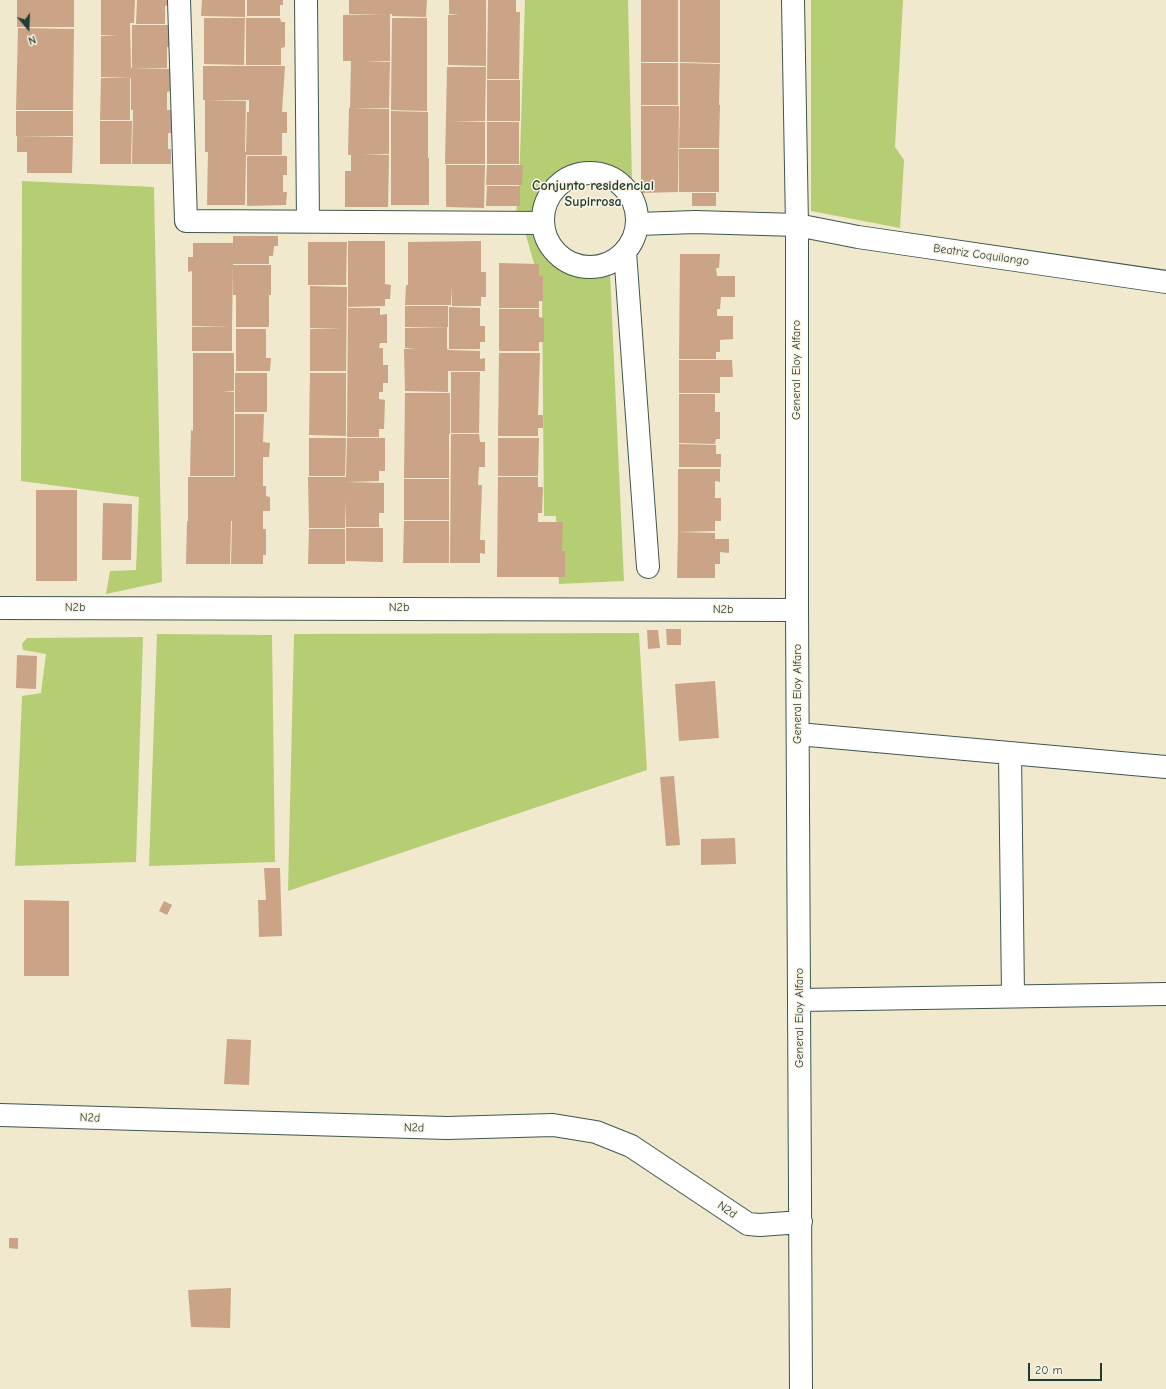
<!DOCTYPE html>
<style>
body{margin:0}
#map{position:relative;width:1166px;height:1389px;overflow:hidden;background:#f0e9cd;font-family:"Comic Neue",sans-serif}
canvas{display:block}
.north{position:absolute;left:8px;top:8px;width:40px;height:40px;-webkit-text-stroke:3px #fcf5e5;paint-order:stroke;rotate:161deg;font-size:11px;font-weight:700;line-height:16px;text-align:center;color:#1f3d34}
.north::after{content:'';display:block;margin:auto;width:14px;height:18px;background:#1f3d34;clip-path:polygon(50% 0,100% 100%,50% 72%,0 100%)}
.scale{position:absolute;left:1028px;top:1363px;width:74px;height:18px;box-sizing:border-box;border:2px solid #1f3d34;border-top:0;padding-left:5px;font-size:12px;line-height:14px;white-space:nowrap;color:#1f3d34;-webkit-text-stroke:3px #fcf5e5;paint-order:stroke}
</style>
<div id="map">
<canvas width="1166" height="1389"></canvas>
<div class="north">N</div>
<div class="scale">20 m</div>
</div>
<script>
const ctx = document.querySelector('canvas').getContext('2d');
ctx.lineJoin = 'round';
function fillPath(path, color) { ctx.fillStyle = color; ctx.fill(path, 'evenodd'); }
const toPath = rows => new Path2D(rows.map(r => 'M' + r).join(''));
function stroke(path, color, width, dash) { ctx.strokeStyle = color; ctx.lineWidth = width; ctx.lineCap = dash ? 'butt' : 'round'; ctx.setLineDash(dash || []); ctx.stroke(path); }
function drawText(font, color, halo, rows, align = 'center') {
  ctx.font = font + ' "Comic Neue",sans-serif'; ctx.lineWidth = 3; ctx.setLineDash([]); ctx.textBaseline = 'middle'; ctx.strokeStyle = halo; ctx.fillStyle = color; for (const [text, x, y, turn = 0] of rows) {
    ctx.save(); ctx.translate(x, y); ctx.rotate((+turn || 0) * Math.PI / 180); ctx.textAlign = isNaN(turn) ? turn : align; if (halo) ctx.strokeText(text, 0, 0); ctx.fillText(text, 0, 0); ctx.restore();
  }
}
fillPath(toPath([
 [525,0,628,0,632,181,612,166,592,163,574,166,559,173,548,183,538,199,535,214,516,213,519,187],
 [811,0,903,0,895,147,904,160,900,228,811,211],
 [22,181,154,187,162,582,106,594,110,571,136,570,139,497,21,481],
 [525,232,537,232,538,240,542,250,563,271,589,276,610,273,624,581,559,584,556,516,544,516,542,291],
 [639,633,647,770,288,891,294,634],
 [157,634,272,635,275,862,149,866],
 [143,637,136,862,15,866,22,696,41,693,46,654,23,650,22,644,27,638]
]), '#b6ce73');
fillPath(toPath([
 [17,0,74,0,74,27,17,27],
 [101,0,135,0,134,23,130,23,131,68,171,69,171,91,167,92,167,110,171,110,171,133,168,133,168,149,171,149,171,164,132,164,133,110,157,110,131,110,131,78,101,77,101,36,119,36,101,35],
 [137,0,170,0,170,5,165,6,165,24,136,24],
 [202,0,245,0,245,17,201,16],
 [247,0,283,0,283,5,280,5,280,16,247,16],
 [349,0,427,0,426,17,392,16,392,14,390,14,390,61,365,61,390,62,389,108,350,108,351,61,343,61,343,15,386,14,349,14],
 [449,0,486,0,486,66,448,65,448,15,460,15,449,14],
 [488,0,516,0,516,12,520,12,519,79,487,79],
 [641,0,678,0,678,62,641,62],
 [680,0,720,0,720,63,680,62],
 [204,18,245,18,244,65,204,64],
 [246,18,280,18,281,22,285,22,285,47,281,48,281,65,246,65],
 [392,18,427,18,427,111,391,110],
 [132,25,171,25,171,47,167,47,167,68,132,68],
 [18,28,74,29,73,110,16,110],
 [641,63,678,63,678,105,641,105],
 [680,63,720,64,719,105,680,105],
 [203,66,285,66,282,112,287,112,287,133,282,133,282,155,246,155,245,205,207,205,208,152,205,152,205,100,246,101,245,152,229,152,246,152,247,112,249,112,249,100,203,100],
 [447,67,486,67,485,121,450,121,485,122,485,164,445,164],
 [101,78,130,78,130,120,100,120],
 [487,80,520,80,520,121,487,121],
 [680,105,720,105,719,148,679,148],
 [641,106,679,106,678,192,641,193],
 [349,108,389,109,389,154,363,155,389,155,388,207,345,207,345,171,351,171,351,155,348,155],
 [16,111,73,111,73,136,16,136],
 [391,111,428,112,428,158,402,158,429,158,429,205,391,205],
 [100,121,132,121,131,164,100,164],
 [487,122,519,122,519,164,487,164],
 [17,136,73,137,72,173,27,173,27,152,17,152],
 [679,149,719,149,719,192,679,192],
 [247,156,287,156,287,175,283,175,283,192,287,192,286,205,247,206],
 [446,165,485,165,484,208,446,207],
 [487,165,523,165,522,185,486,185],
 [487,186,520,186,520,206,486,206],
 [692,193,716,193,716,206,692,206],
 [233,236,278,236,278,246,274,246,273,256,269,256,269,264,233,264,232,327,192,326,192,271,188,272,188,257,193,257,193,243,233,243],
 [348,241,385,241,385,284,391,285,390,299,385,299,385,306,348,307],
 [481,241,481,272,486,272,486,297,481,297,481,306,452,306,452,286,451,305,405,305,406,285,408,285,408,242],
 [308,242,347,242,346,285,308,285],
 [680,254,720,254,719,268,716,268,717,276,735,276,735,297,721,297,720,309,717,309,717,316,733,316,733,339,720,340,720,352,716,352,716,359,679,359],
 [499,263,539,264,539,276,543,276,543,301,539,301,539,308,499,308],
 [233,265,271,265,271,295,257,295,269,295,269,327,236,327,236,295,233,295],
 [310,286,347,287,346,371,310,371,310,329,343,329,310,328],
 [405,306,448,306,448,327,405,327],
 [449,307,480,308,480,326,485,326,485,342,480,342,480,349,449,349],
 [348,308,380,308,380,315,387,314,387,343,380,343,379,348,383,348,383,365,388,365,388,383,383,383,383,392,379,392,379,399,385,400,384,429,379,429,379,437,347,437],
 [499,309,539,309,539,317,544,318,544,342,539,342,539,351,499,351],
 [192,327,232,327,232,351,192,351],
 [447,327,447,349,449,350,480,351,480,359,485,358,485,371,438,371,448,371,448,392,405,391,404,349,415,349,405,348,405,328],
 [236,329,266,329,266,358,271,358,270,371,236,371],
 [193,353,234,353,234,391,222,391,234,392,234,476,190,476,191,430,193,431],
 [499,353,540,353,538,415,543,415,543,428,538,428,538,436,498,436],
 [679,360,732,360,733,377,720,377,720,393,679,393],
 [451,372,480,372,479,433,451,433],
 [235,373,267,373,267,412,235,412],
 [310,373,346,373,346,436,309,435],
 [405,393,450,393,450,434,419,434,449,434,449,478,404,478],
 [679,394,715,394,715,412,720,412,720,439,716,439,715,444,679,443],
 [235,414,264,414,263,442,270,443,269,457,263,457,263,486,266,486,266,496,270,497,270,511,263,511,263,529,266,529,266,555,263,555,263,564,231,564,232,521,188,521,188,477,235,477],
 [451,434,479,434,480,442,485,442,485,467,479,467,478,485,482,485,480,540,485,540,485,554,480,553,480,563,450,563],
 [309,438,346,438,345,476,309,476],
 [347,438,385,438,385,471,379,471,379,481,346,482,384,483,384,513,379,513,379,527,346,527,345,499,345,528,309,528,308,477,346,477],
 [498,438,539,438,538,476,498,476],
 [679,444,716,445,716,454,721,454,721,467,679,467],
 [678,469,720,469,720,482,715,481,715,498,721,498,721,521,715,521,715,531,678,532],
 [498,477,538,477,538,487,543,487,542,513,538,513,538,522,563,522,562,551,565,551,565,577,497,577],
 [404,479,449,479,449,520,404,520],
 [36,490,77,490,77,581,36,581],
 [103,503,132,504,131,560,102,560],
 [187,521,231,521,230,564,186,564],
 [404,521,449,521,449,563,403,563],
 [346,528,383,528,383,562,346,561],
 [309,529,345,529,345,564,308,564],
 [678,532,715,533,715,539,729,539,729,553,720,552,720,564,715,564,715,578,677,578],
 [666,629,681,629,681,645,667,645],
 [647,630,658,630,660,648,648,649],
 [17,655,37,656,36,689,16,688],
 [715,681,719,738,679,741,675,684],
 [674,776,680,845,666,846,660,777],
 [735,838,736,864,701,865,701,839],
 [264,868,280,868,282,936,259,937,258,900,266,900],
 [24,900,69,901,69,976,24,976],
 [164,901,172,905,167,915,159,911],
 [227,1039,251,1040,249,1085,224,1084],
 [9,1238,18,1238,18,1249,9,1248],
 [231,1288,230,1328,191,1327,188,1290]
]), '#cba386');
const minor = toPath([
 [179,0,186,221,543,223],
 [306,0,308,221],
 [793,0,797,225,797,610,801,1389],
 '543 220a47 47 0 1 1 94 0a47 47 0 1 1-94 0Z',
 [638,224,695,222,797,225,858,237,1166,282],
 [625,252,648,567],
 [0,608,797,610],
 [798,734,1166,767],
 [1010,753,1013,996],
 [800,1000,1166,994],
 [0,1115,447,1128,553,1125,596,1132,631,1146,748,1224,760,1225,801,1222]
]);
stroke(minor, '#3e574b', 24);
stroke(minor, '#fff', 22);
drawText('12px', '#1f3d34', '#fcf5e5', [
 ["Beatriz Coquilango",981,255,8],
 ["General Eloy Alfaro",797,370,-90],
 ["N2b",75,608],
 ["N2b",399,608],
 ["N2b",723,610],
 ["General Eloy Alfaro",798,694,-90],
 ["General Eloy Alfaro",800,1018,-90],
 ["N2d",90,1118,2],
 ["N2d",414,1128,1],
 ["N2d",727,1210,35]
]);
drawText('bold 14px', '#1f3d34', '#fcf5e5', [
 ["Conjunto residencial",593,186],
 ["Supirrosa",593,202]
]);
</script>
